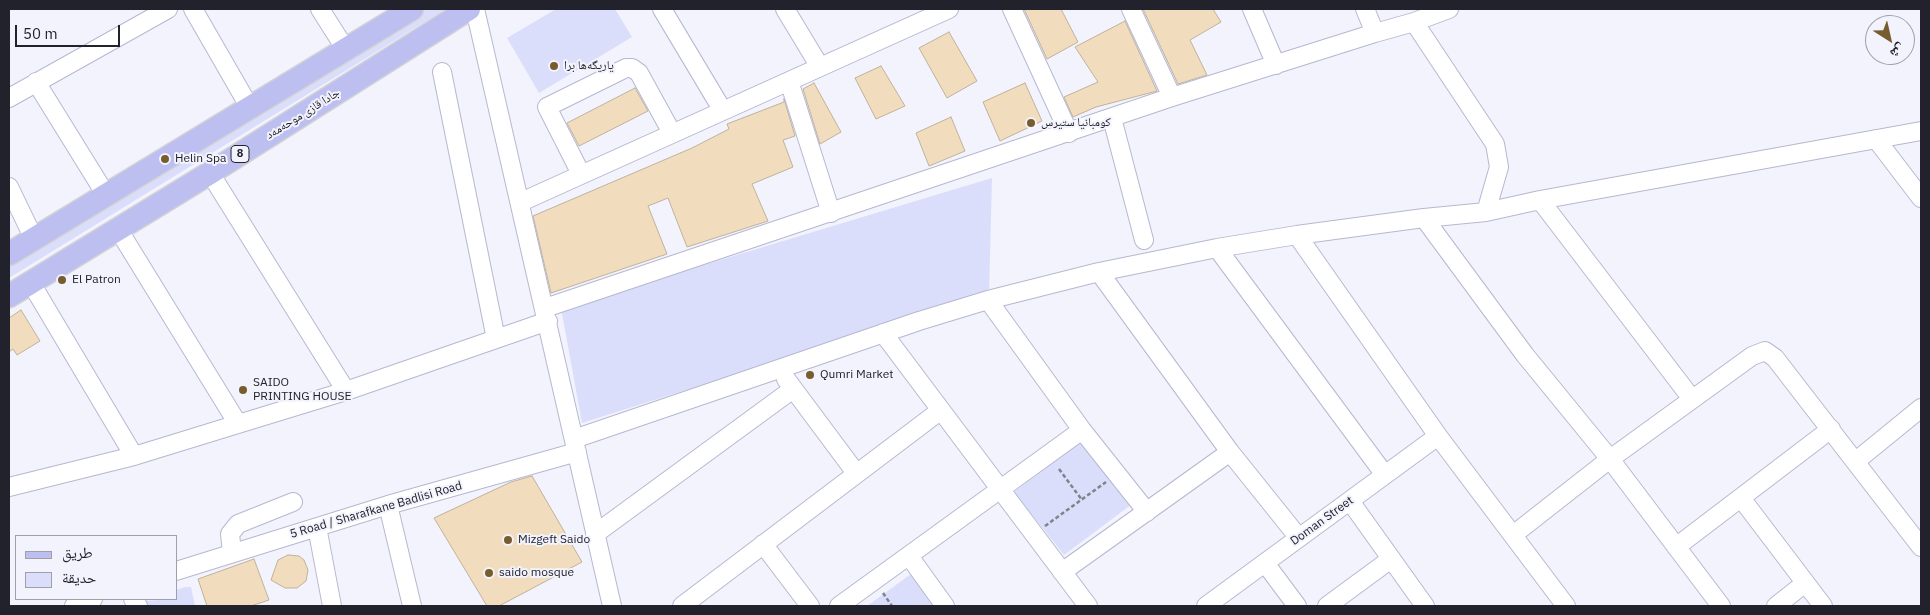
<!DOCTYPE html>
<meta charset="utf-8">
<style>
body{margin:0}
#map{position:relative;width:1930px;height:615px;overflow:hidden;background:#f2f3fd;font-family:"IBM Plex Sans","Noto Naskh Arabic",sans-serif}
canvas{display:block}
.frame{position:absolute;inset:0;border:10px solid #21222b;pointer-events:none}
.legend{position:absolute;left:15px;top:535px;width:162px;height:65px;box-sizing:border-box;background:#f2f3fd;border:1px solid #9e9fa9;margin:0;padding:6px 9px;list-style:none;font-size:15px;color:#21222b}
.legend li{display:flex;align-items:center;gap:10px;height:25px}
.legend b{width:25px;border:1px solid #9e9fa9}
.north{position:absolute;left:1865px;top:15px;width:50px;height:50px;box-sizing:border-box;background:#f2f3fd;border:1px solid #9e9fa9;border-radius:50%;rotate:145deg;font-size:14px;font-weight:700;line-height:20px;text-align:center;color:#21222b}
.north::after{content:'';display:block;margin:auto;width:18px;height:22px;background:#775c2e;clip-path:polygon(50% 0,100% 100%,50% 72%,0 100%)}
.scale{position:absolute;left:15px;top:25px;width:105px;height:22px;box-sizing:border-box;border:2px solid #21222b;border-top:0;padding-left:6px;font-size:15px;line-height:18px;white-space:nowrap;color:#21222b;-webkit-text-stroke:4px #f2f3fd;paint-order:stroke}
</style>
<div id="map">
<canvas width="1930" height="615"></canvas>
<div class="frame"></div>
<ul class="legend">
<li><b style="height:6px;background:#bebff1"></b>طريق</li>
<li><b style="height:14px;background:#dbdefb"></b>حديقة</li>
</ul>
<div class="north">ش</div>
<div class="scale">50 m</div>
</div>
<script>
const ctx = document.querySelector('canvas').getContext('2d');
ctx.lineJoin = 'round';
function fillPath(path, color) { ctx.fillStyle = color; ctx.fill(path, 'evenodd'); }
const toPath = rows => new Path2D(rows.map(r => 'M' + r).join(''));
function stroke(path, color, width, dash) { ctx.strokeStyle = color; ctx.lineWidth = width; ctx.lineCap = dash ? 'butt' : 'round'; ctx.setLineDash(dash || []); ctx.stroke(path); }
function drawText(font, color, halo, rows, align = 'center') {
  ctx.font = font + ' "IBM Plex Sans","Noto Naskh Arabic",sans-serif'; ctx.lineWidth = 4; ctx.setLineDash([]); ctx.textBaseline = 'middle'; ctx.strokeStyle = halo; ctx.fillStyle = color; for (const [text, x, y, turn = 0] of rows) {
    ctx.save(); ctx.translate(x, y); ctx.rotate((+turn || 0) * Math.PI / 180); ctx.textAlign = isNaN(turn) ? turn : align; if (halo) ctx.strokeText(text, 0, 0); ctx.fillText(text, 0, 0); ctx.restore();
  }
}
fillPath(toPath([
 [423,9,446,9,9,278,9,263],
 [556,9,615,9,632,37,539,93,507,38],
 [992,178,989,294,582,423,561,308],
 [1082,441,1132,504,1064,555,1014,492],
 [911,574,936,606,867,606],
 [185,587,191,587,195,606,147,606,142,601,176,599,176,590]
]), '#dbdefb');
const building = toPath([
 [1024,9,1061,9,1078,42,1047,59,1024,9],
 [1143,9,1213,9,1221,22,1190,40,1207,75,1178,84,1143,9],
 [1125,21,1157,91,1096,107,1073,117,1064,97,1098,82,1075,47,1125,21],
 [949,32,977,81,947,98,919,48,949,32],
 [881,66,905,106,876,119,855,78,881,66],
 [814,83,841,132,820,144,803,89,814,83],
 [1025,83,1042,121,1000,141,983,102,1025,83],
 [635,88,648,111,579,146,567,123,635,88],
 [784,99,795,136,783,140,793,167,752,184,768,221,687,247,668,198,648,206,667,254,551,293,533,216,692,148,729,129,727,124,784,102,784,99],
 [951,117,965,151,929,166,916,133,951,117],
 [21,310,40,341,17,355,13,349,9,352,9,318,21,310],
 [532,476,582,562,499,606,487,606,434,518,511,482,532,476],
 [288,555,299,556,304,560,308,570,306,581,297,588,285,588,271,580,278,560,288,555],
 [254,559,269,600,251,606,207,606,198,579,254,559]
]);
fillPath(building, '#f1ddbd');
stroke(building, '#bfb19b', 1);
const minor = toPath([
 [193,9,250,108],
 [320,9,346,50],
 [475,9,612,606],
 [662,9,723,111],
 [785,9,820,67],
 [1012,9,1069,133],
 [1131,9,1172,97],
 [1252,9,1276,65],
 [1365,9,1375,33],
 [1414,22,1495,144,1499,167,1486,212],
 [442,72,496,339],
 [789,81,831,213],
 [36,82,106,195],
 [9,98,168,9],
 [1112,118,1144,240],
 [1876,139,1921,198],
 [210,173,346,391],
 [581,174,547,107,626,68,632,68,639,73,672,133],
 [9,187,34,239],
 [1540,200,1692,399],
 [521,202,949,9],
 [1424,218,1525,355,1610,459,1721,606],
 [118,229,238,424],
 [1297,235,1438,436,1566,606],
 [1217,248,1385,475],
 [1099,272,1230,452,1299,538],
 [31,283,134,456],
 [988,300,1082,430,1147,512],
 [545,308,1172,97,1375,33,1414,22,1449,9],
 [883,333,1088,606],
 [786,379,856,473],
 [574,439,919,321,988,300,1099,272,1217,248,1297,235,1424,218,1486,212,1540,200,1921,131],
 [1856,461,1921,408],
 [9,487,134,456,238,424,346,391,548,321],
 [1741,498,1823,606],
 [1350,501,1425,606],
 [388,505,412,606],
 [317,527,332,606],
 [595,534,793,389],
 [1513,535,1610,459,1752,356,1765,351,1775,358,1921,547],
 [763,544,810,606],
 [1676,547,1831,429],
 [232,553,230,534,238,524,293,502],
 [909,556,945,606],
 [1265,563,1297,606],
 [176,571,388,505,577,452],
 [1062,572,1230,452],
 [133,599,138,606],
 [74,606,93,599],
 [682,606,941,410],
 [839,606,1082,430],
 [1206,606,1438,436],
 [1327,606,1391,559],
 [1776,606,1804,584]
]);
const major = toPath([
 [9,254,412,9],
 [9,296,210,173,469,9]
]);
stroke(minor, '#b6b8d0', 20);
stroke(major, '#d3d3d5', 25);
stroke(toPath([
 [1059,469,1082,500],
 [1045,526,1106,482],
 [883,593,892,606]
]), '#81828b', 2.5, [4, 2.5]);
stroke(minor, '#fff', 18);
stroke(major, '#bebff1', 22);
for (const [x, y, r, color] of [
 [554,66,5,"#775c2e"],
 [1031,123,5,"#775c2e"],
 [165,159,5,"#775c2e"],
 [62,280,5,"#775c2e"],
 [810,375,5,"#775c2e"],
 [243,390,5,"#775c2e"],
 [508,540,5,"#775c2e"],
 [489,573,5,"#775c2e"]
]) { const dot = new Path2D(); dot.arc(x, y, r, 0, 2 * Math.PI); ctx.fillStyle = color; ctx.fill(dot); stroke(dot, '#f2f3fd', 2); }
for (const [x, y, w] of [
 [240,154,18]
]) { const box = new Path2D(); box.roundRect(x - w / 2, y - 8.5, w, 17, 4); ctx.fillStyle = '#f2f3fd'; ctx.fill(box); stroke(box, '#21222b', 1); }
drawText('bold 11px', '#21222b', null, [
 ["8",240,154]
]);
drawText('12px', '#21222b', '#f2f3fd', [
 ["یاریگەها برا",564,66],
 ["كومبانيا ستيرس",1041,123],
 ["Helin Spa",175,159],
 ["El Patron",72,280],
 ["Qumri Market",820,375],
 ["SAIDO",253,383],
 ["PRINTING HOUSE",253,397],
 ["Mizgeft Saido",518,540],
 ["saido mosque",499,573]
], 'left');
drawText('12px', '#21222b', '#f2f3fd', [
 ["جادا قازی موحەمەد",303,114,-32],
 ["5 Road / Sharafkane Badlisi Road",376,510,-16],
 ["Doman Street",1322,521,-36]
]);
</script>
